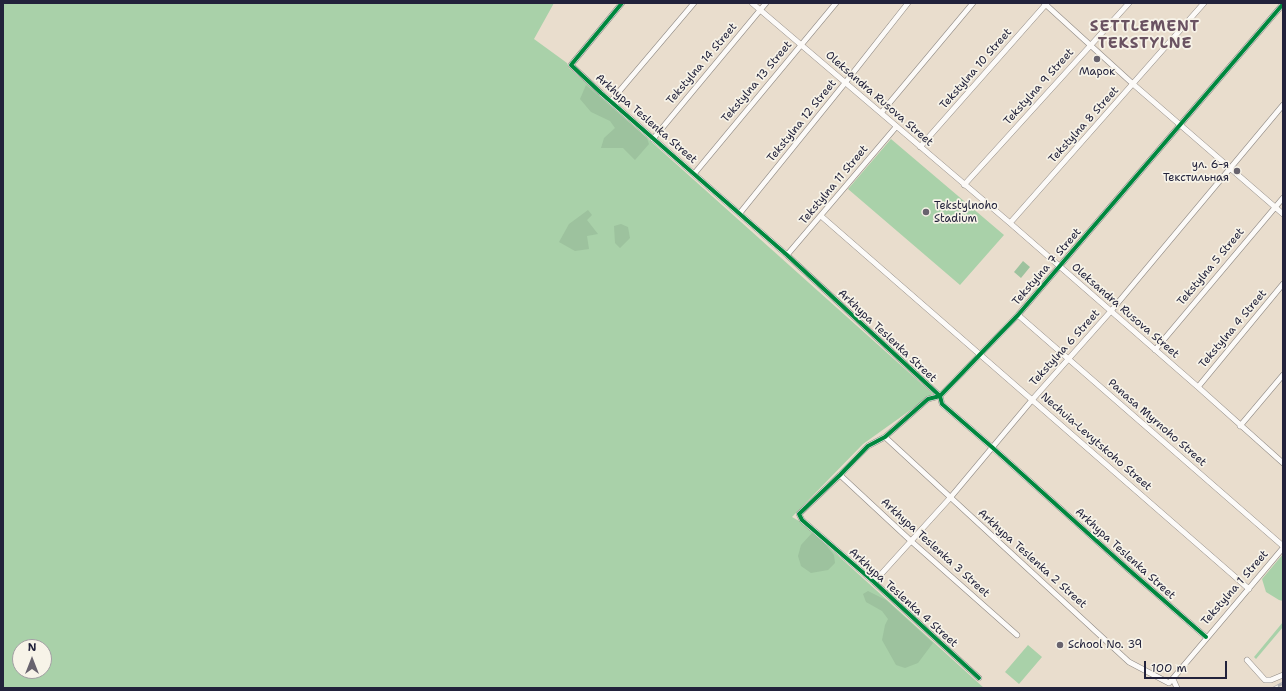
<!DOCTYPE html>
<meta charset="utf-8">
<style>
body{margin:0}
#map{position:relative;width:1286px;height:691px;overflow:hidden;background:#e9ddcd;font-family:"Shantell Sans",sans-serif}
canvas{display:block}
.frame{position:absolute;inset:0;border:4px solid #22223b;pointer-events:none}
.north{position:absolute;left:12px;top:639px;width:40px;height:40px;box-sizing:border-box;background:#f7f3e8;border:1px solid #a29fa3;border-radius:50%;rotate:0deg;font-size:11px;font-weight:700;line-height:16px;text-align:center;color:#22223b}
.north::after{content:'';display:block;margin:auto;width:14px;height:18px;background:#68636e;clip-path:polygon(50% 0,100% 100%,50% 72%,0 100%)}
.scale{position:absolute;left:1144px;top:661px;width:83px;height:18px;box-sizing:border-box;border:2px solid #22223b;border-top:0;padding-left:5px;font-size:12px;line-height:14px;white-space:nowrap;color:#22223b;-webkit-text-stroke:3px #f7f3e8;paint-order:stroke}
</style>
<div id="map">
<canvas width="1286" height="691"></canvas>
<div class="frame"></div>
<div class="north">N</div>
<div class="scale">100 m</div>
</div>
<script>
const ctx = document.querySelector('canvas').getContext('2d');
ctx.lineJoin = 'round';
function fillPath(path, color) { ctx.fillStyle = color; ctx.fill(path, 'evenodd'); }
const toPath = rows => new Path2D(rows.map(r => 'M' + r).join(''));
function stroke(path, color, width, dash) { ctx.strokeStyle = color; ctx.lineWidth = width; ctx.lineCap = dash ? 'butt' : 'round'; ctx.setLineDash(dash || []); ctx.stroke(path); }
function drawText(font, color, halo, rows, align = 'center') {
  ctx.font = font + ' "Shantell Sans",sans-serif'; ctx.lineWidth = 3.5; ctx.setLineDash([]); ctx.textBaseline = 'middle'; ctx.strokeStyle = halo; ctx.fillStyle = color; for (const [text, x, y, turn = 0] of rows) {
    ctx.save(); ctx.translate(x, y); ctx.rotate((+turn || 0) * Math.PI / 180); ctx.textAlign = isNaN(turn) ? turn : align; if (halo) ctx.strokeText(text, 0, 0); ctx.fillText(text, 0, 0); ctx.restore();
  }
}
fillPath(toPath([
 [3,3,554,3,534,39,567,63,569,68,933,394,863,444,792,517,801,522,984,688,3,688],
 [20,647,44,647,44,671,20,671],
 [891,139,1004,235,960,285,848,189],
 [1283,554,1283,601,1279,600,1266,592,1262,579],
 [1283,622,1283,627,1256,659,1254,657],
 [1028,645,1042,657,1019,684,1005,672]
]), '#a9d1a9');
fillPath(toPath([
 [586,85,647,138,649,144,635,160,623,148,601,148,604,138,615,128,610,121,591,112,580,99],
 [588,210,592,215,587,220,598,234,587,236,589,249,575,251,559,242,569,224],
 [621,224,628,227,630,238,620,248,615,243,614,226],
 [1023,261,1030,267,1021,278,1014,272],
 [812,533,826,545,834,555,835,563,828,570,811,573,801,566,798,556,801,545],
 [868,591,886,600,933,643,918,663,905,668,896,665,882,640,885,625,888,619,882,611,866,602,863,594]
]), '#9dc29e');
const minor = toPath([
 [622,3,571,65,601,93,787,255,940,396,942,404,993,448,1129,570,1206,637],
 [752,3,1010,223,1198,387,1283,463],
 [1044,3,1133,84,1283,214],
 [611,101,694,3],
 [881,113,973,3],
 [653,139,766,3],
 [920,147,1047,3],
 [694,174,836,3],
 [964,185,1129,3],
 [740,213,845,83,908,3],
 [821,216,1249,589],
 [1010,223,1204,3],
 [787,255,896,127],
 [1018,315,1283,546],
 [1155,350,1283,198],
 [1198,387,1283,284],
 [1240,426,1283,375],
 [885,437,1129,662,1169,683,1283,548],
 [840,475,911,541,1017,635],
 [874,582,950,498,1032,400,1111,311,1283,105],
 [1247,660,1265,680,1271,680,1283,675],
 [979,678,874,582,802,520,799,514,840,475,868,446,885,437,928,399,940,396,1018,315,1283,4],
 [1173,679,1177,688]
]);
stroke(minor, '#8f8984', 6);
stroke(minor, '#fcfaf8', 5);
const rail = toPath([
 [1274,688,1283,683]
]);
stroke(rail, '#b3b2b3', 3);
stroke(rail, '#f7f3e8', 1.5, [4.5]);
stroke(toPath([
 [622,3,571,65,601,93,787,255,940,396,942,404,993,448,1129,570,1206,637],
 [979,678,874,582,802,520,799,514,840,475,868,446,885,437,928,399,940,396,1018,315,1283,4]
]), '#00873e', 4);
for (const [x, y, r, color] of [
 [1097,59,4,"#68636e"],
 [1237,171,4,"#68636e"],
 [926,212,4,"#68636e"],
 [1060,645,4,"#68636e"]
]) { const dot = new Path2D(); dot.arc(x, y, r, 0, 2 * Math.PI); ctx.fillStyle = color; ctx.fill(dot); stroke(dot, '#f7f3e8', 1.5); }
drawText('11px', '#22223b', '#f7f3e8', [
 ["Tekstylna 14 Street",702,64,-50],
 ["Tekstylna 10 Street",976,69,-49],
 ["Tekstylna 13 Street",757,82,-50],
 ["Tekstylna 9 Street",1039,87,-48],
 ["Oleksandra Rusova Street",879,99,41],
 ["Arkhypa Teslenka Street",646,119,41],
 ["Tekstylna 12 Street",802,121,-51],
 ["Tekstylna 8 Street",1084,125,-48],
 ["Tekstylna 11 Street",834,185,-50],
 ["Tekstylna 7 Street",1047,267,-49],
 ["Tekstylna 5 Street",1211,267,-50],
 ["Oleksandra Rusova Street",1125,311,41],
 ["Tekstylna 4 Street",1233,329,-50],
 ["Arkhypa Teslenka Street",887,336,43],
 ["Tekstylna 6 Street",1065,348,-48],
 ["Panasa Myrnoho Street",1157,423,41],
 ["Nechuia-Levytskoho Street",1096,442,41],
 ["Arkhypa Teslenka 3 Street",935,548,42],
 ["Arkhypa Teslenka Street",1125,554,42],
 ["Arkhypa Teslenka 2 Street",1032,559,42],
 ["Tekstylna 1 Street",1235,588,-49],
 ["Arkhypa Teslenka 4 Street",903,598,42]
]);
drawText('11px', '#22223b', '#f7f3e8', [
 ["Марок",1097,72,"center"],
 ["ул. 6-я",1229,165,"right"],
 ["Текстильная",1229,178,"right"],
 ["Tekstylnoho",934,206],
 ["Stadium",934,219],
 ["School No. 39",1068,645]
], 'left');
ctx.letterSpacing = '1px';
drawText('bold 15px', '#6a5261', '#f7f3e8', [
 ["SETTLEMENT",1145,27],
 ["TEKSTYLNE",1145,44]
]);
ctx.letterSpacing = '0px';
</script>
